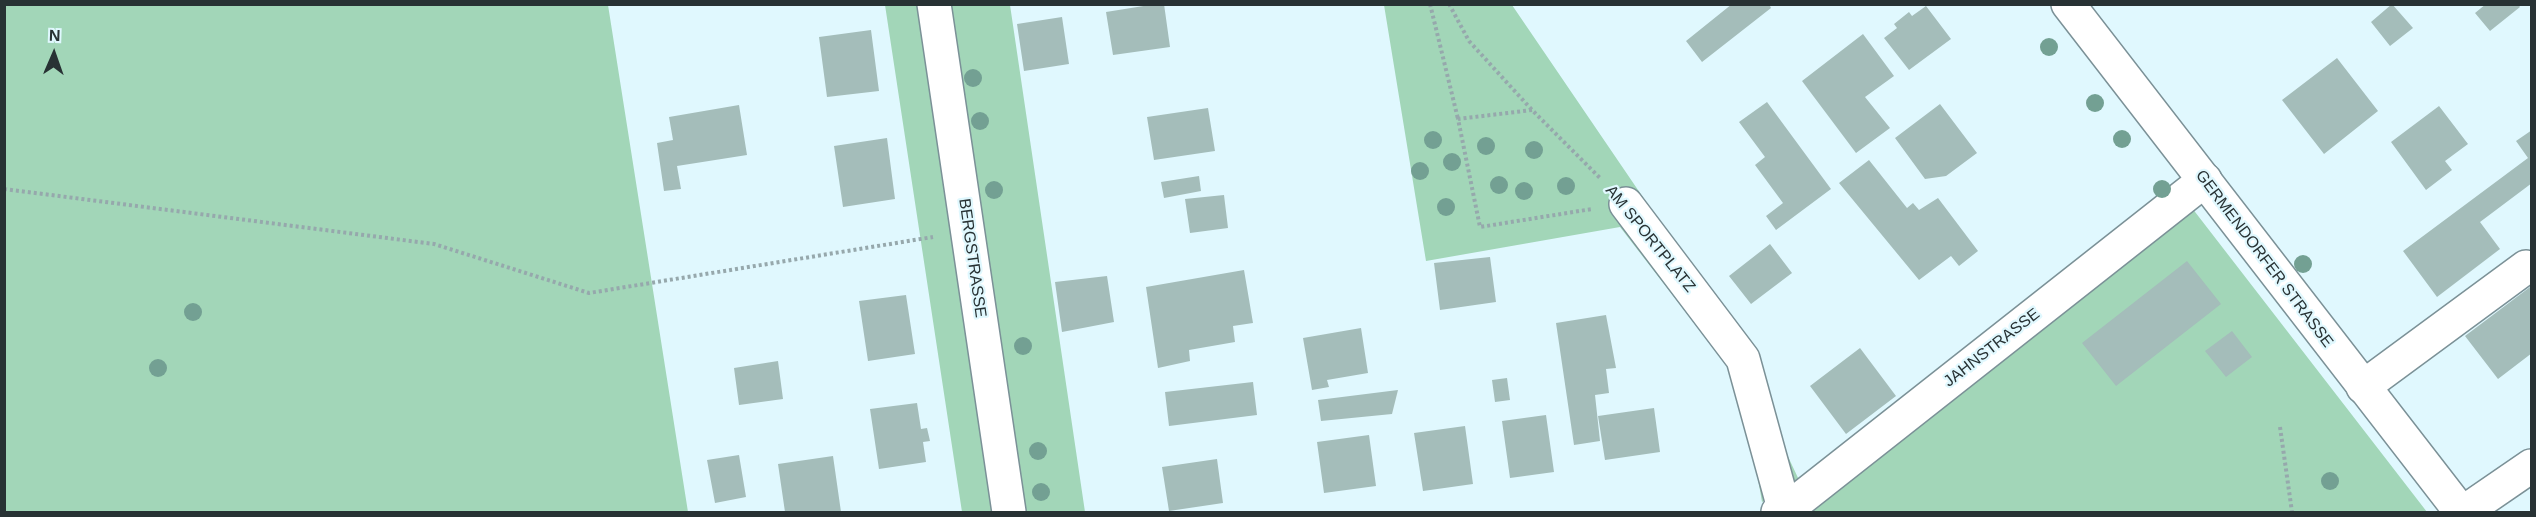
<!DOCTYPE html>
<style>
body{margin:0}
#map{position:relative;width:2536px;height:517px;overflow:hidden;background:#e0f8fe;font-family:Helvetica,sans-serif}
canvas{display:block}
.frame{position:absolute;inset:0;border:6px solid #283234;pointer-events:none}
.north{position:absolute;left:24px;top:24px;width:60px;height:60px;-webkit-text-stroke:4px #e0f8fe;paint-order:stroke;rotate:2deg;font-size:16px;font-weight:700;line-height:24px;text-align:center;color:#283234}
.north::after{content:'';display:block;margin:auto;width:21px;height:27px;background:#283234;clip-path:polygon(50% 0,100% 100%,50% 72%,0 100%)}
</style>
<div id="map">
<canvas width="2536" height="517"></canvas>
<div class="frame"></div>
<div class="north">N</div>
</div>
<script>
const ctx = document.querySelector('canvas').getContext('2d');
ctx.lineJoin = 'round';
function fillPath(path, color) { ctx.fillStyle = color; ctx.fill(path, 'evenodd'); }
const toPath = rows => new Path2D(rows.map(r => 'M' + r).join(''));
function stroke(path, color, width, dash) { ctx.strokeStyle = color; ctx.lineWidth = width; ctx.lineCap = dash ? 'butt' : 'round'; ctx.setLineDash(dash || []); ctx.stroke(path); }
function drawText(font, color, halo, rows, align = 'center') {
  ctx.font = font + ' Helvetica,sans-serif'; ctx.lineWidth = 4.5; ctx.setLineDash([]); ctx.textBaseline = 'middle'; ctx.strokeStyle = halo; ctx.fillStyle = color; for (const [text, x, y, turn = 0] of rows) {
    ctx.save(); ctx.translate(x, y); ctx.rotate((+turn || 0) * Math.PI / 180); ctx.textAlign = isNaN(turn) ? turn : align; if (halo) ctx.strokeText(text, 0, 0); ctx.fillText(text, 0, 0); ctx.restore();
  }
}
fillPath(toPath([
 [4,5,608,5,688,512,5,512],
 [885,5,1010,5,1085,512,962,512],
 [1384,5,1512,5,1762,372,1776,431,1799,480,1762,502,1742,385,1620,227,1426,261],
 [2192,208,2427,512,1809,512]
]), '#a2d6b8');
fillPath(toPath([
 [1156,4,1164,4,1170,47,1113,55,1106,12],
 [1732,4,1769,4,1771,8,1702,62,1686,41],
 [2392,4,2413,28,2390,46,2371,22],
 [2486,4,2518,4,2520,7,2490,31,2475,13],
 [1926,6,1951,39,1909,70,1884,38,1897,28,1894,24,1909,12,1912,16],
 [1062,17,1069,64,1024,71,1017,24],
 [871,30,879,91,827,97,819,37],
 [1863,34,1894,76,1865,97,1890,128,1856,153,1802,81],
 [2337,58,2378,111,2324,154,2282,100],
 [1767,102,1831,189,1776,230,1766,216,1783,203,1755,165,1765,157,1739,122],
 [1940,104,1977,153,1946,176,1925,179,1895,138],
 [739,105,747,155,677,166,681,189,664,191,657,143,673,140,669,117],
 [2439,106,2468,144,2445,161,2452,170,2426,190,2391,142],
 [1208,108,1215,151,1154,160,1147,117],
 [2532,130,2532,183,2480,222,2500,249,2437,297,2403,251,2528,158,2516,141],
 [887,138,895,199,843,207,834,146],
 [1869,160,1907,208,1913,203,1919,210,1938,198,1978,251,1959,266,1951,256,1919,280,1839,183],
 [1199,176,1201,191,1164,198,1161,182],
 [1224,195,1228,228,1190,233,1185,199],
 [1770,244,1792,273,1751,304,1729,276],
 [1490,257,1496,302,1440,310,1434,263],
 [2187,261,2221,304,2116,386,2082,343],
 [1244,270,1253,323,1233,326,1235,342,1189,350,1190,361,1158,368,1146,287],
 [1107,276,1114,322,1062,332,1055,282],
 [2530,287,2532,353,2498,379,2465,336],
 [906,295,915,354,868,361,859,301],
 [1606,315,1616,368,1606,369,1609,393,1595,395,1600,441,1574,445,1556,323],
 [1361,328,1368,373,1327,380,1329,387,1312,390,1303,338],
 [2232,331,2252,357,2226,377,2205,351],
 [1860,348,1896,396,1846,434,1810,386],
 [778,361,783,399,739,405,734,368],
 [1507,378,1510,400,1495,402,1492,380],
 [1253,382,1257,415,1169,426,1165,392],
 [1398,390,1392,414,1321,421,1318,400],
 [917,403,921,429,927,428,930,441,923,442,926,462,879,469,870,409],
 [1654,408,1660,452,1605,460,1598,416],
 [1546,415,1554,472,1510,478,1502,421],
 [1465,426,1473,484,1423,491,1414,433],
 [1369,435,1376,486,1324,493,1317,442],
 [739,455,746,497,715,503,707,460],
 [833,456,841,512,785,512,778,464],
 [1217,459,1223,503,1169,511,1162,467]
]), '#a4bdba');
const minor = toPath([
 [934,4,1009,512],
 [1626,204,1743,359,1785,512],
 [2363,387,2526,267],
 [1778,512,1785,511,2205,180],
 [2464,512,2531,466]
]);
const major = toPath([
 [2068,4,2461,512]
]);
stroke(minor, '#7b9197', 36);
stroke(major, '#7b9197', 36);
stroke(toPath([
 [1430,4,1458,119],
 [1449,4,1469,41,1532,110,1601,179],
 [1532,110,1458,119,1480,227,1592,209],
 [4,189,434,244,589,293,933,237],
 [2280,427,2292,512]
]), '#96a8ac', 4, [3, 3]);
stroke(minor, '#fff', 33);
stroke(major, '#fff', 33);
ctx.fillStyle = '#73a093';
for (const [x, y] of [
 [2049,47],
 [973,78],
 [2095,103],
 [980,121],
 [2122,139],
 [1433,140],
 [1486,146],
 [1534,150],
 [1452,162],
 [1420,171],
 [1499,185],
 [1566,186],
 [2162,189],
 [994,190],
 [1524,191],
 [1446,207],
 [2303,264],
 [193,312],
 [1023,346],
 [158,368],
 [1038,451],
 [2330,481],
 [1041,492]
]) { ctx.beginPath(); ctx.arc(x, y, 9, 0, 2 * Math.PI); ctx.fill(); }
drawText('16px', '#283234', '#e0f8fe', [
 ["AM SPORTPLATZ",1650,239,51],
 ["BERGSTRASSE",972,258,82],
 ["GERMENDORFER STRASSE",2264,259,53],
 ["JAHNSTRASSE",1992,348,-38]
]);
</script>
